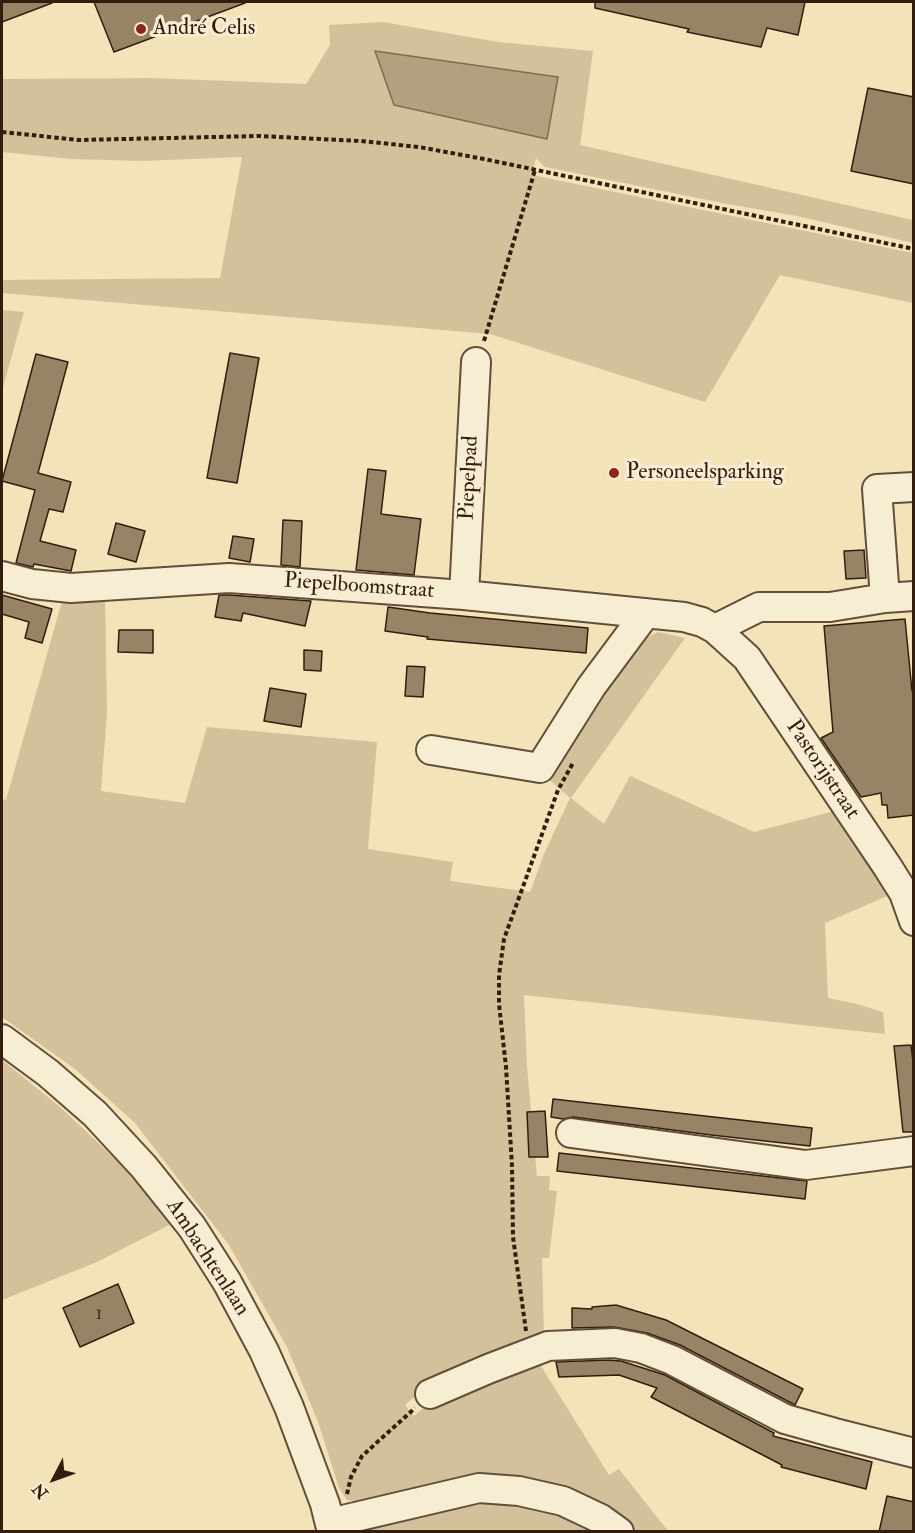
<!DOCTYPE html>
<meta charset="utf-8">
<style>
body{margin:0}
#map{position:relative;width:915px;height:1533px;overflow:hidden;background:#f3e3b9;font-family:"IM FELL Double Pica",serif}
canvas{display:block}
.frame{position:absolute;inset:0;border:3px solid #341d0f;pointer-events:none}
.north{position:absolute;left:24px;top:1449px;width:60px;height:60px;-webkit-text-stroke:4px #f7edd2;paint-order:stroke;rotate:229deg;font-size:16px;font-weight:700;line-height:24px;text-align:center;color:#341d0f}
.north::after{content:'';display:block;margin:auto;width:21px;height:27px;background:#341d0f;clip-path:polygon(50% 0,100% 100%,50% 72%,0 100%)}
</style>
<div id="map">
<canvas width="915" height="1533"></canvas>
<div class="frame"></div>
<div class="north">N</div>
</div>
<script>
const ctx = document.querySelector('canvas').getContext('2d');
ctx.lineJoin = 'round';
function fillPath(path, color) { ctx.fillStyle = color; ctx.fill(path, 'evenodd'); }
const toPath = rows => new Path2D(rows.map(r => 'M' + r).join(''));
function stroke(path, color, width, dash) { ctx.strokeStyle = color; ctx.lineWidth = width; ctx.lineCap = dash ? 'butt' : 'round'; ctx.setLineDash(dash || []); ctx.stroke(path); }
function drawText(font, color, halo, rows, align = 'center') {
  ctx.font = font + ' "IM FELL Double Pica",serif'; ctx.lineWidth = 6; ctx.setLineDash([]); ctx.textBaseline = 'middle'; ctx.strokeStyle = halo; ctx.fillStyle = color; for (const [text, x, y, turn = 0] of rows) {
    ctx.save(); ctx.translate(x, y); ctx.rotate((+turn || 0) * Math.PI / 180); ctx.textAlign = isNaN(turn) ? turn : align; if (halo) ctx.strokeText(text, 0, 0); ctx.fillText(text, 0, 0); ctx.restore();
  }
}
fillPath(toPath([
 [383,22,498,42,593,51,580,145,913,220,913,243,797,216,727,204,545,167,536,158,532,175,913,253,913,303,780,275,705,402,490,334,2,293,2,280,220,278,242,157,142,161,71,159,2,152,2,79,151,78,306,84,330,45,329,25],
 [2,310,24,312,2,391],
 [64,594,105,595,107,713,101,791,185,803,207,727,377,742,368,849,453,862,450,881,530,892,544,854,570,798,544,775,624,654,646,638,658,632,685,638,571,798,604,824,630,776,754,832,834,811,892,894,825,923,828,998,857,1004,883,1012,885,1034,524,995,527,1066,537,1176,550,1176,549,1190,557,1191,549,1258,542,1258,544,1337,419,1393,405,1405,414,1416,432,1401,536,1358,609,1475,619,1469,668,1531,634,1531,619,1520,586,1502,364,1502,347,1500,339,1488,318,1422,287,1347,229,1245,135,1123,75,1069,2,1017,2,799,6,800],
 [2,1060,59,1106,140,1182,173,1223,97,1262,2,1300],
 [495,1502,554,1512,598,1532,361,1532,378,1521,449,1507]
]), '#d3c19c');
const water = toPath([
 [375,51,558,77,547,139,394,105,375,51]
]);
fillPath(water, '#b2a07f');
stroke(water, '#806c52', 1.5);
const building = toPath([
 [2,2,51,2,52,3,2,22,2,2],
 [94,2,245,2,245,3,114,52,94,2],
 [595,2,805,2,798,35,767,28,761,47,687,32,689,29,595,8,595,2],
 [868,88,914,97,914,184,851,171,868,88],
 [230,353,259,358,237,483,207,478,230,353],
 [36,354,68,362,38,473,71,482,63,512,49,509,40,541,76,550,71,571,34,564,33,567,16,563,35,490,2,481,36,354],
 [368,469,386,471,381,514,421,519,414,575,356,570,368,469],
 [283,520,302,521,300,567,281,565,283,520],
 [116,523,145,531,136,562,108,554,116,523],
 [233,536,254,539,250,562,229,558,233,536],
 [864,550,866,578,846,579,844,551,864,550],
 [2,595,52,609,42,643,25,638,29,622,2,614,2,595],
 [219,595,229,595,311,601,305,626,243,613,241,621,215,617,219,595],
 [388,607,430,613,588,628,586,653,427,639,428,637,385,631,388,607],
 [905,619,912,691,914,691,914,815,888,818,887,805,882,805,881,793,861,797,821,738,833,732,824,626,905,619],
 [119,630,153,630,153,653,118,652,119,630],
 [304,650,322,651,321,671,304,670,304,650],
 [407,666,425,667,423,697,405,696,407,666],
 [270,688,306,694,301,727,264,721,270,688],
 [911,1045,914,1070,914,1132,903,1132,894,1046,911,1045],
 [553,1099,812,1128,810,1146,711,1135,573,1117,563,1119,551,1117,553,1099],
 [545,1111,548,1157,529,1157,527,1112,545,1111],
 [559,1153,807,1181,805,1199,557,1171,559,1153],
 [118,1284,134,1323,80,1347,63,1308,118,1284],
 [616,1305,666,1320,803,1389,795,1405,680,1345,647,1333,614,1327,572,1328,572,1308,592,1309,592,1307,616,1305],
 [608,1360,621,1361,665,1375,774,1433,773,1436,872,1462,866,1489,781,1467,782,1465,651,1397,657,1388,619,1375,559,1377,556,1362,608,1360],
 [887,1496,914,1502,914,1532,879,1532,887,1496]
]);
fillPath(building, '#978467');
stroke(building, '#341d0f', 1.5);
const minor = toPath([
 [2,576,32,584,71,588,229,578,464,595,684,617,702,622,715,629,747,658,887,866,904,893,914,921],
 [464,595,476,362],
 [885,598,877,489,914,487],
 [715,629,759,607,830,607,885,598,914,596],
 [431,750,540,768,591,687,646,613],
 [2,1039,48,1073,95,1114,144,1167,192,1227,227,1282,264,1351,289,1407,325,1504,332,1532],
 [571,1133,806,1165,914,1151],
 [430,1394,488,1369,548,1346,615,1343,641,1348,672,1360,785,1419,835,1433,914,1453],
 [330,1523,479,1488,519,1491,563,1501,601,1519,619,1532]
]);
stroke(minor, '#644e3a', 32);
stroke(toPath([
 [2,132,79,140,259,136,361,141,419,147,484,159,914,249],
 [484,341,535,170],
 [526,1331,513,1237,512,1166,506,1067,499,1004,499,975,504,939,558,790,573,763],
 [347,1494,351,1477,362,1456,415,1408]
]), '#341d0f', 4, [4.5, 3]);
stroke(minor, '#f7edd2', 28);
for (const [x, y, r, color] of [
 [141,29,6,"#8f2418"],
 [614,473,6,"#8f2418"]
]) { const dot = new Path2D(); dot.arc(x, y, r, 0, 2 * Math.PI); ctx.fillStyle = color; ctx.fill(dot); stroke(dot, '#f7edd2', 2); }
drawText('20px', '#4d3725', null, [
 ["1",99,1315]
]);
drawText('22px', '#341d0f', '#f7edd2', [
 ["André Celis",153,29],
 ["Personeelsparking",626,473]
], 'left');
drawText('22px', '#341d0f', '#f7edd2', [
 ["Piepelpad",470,478,-87],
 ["Piepelboomstraat",359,587,4],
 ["Pastorijstraat",822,770,56],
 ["Ambachtenlaan",207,1258,57]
]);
</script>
